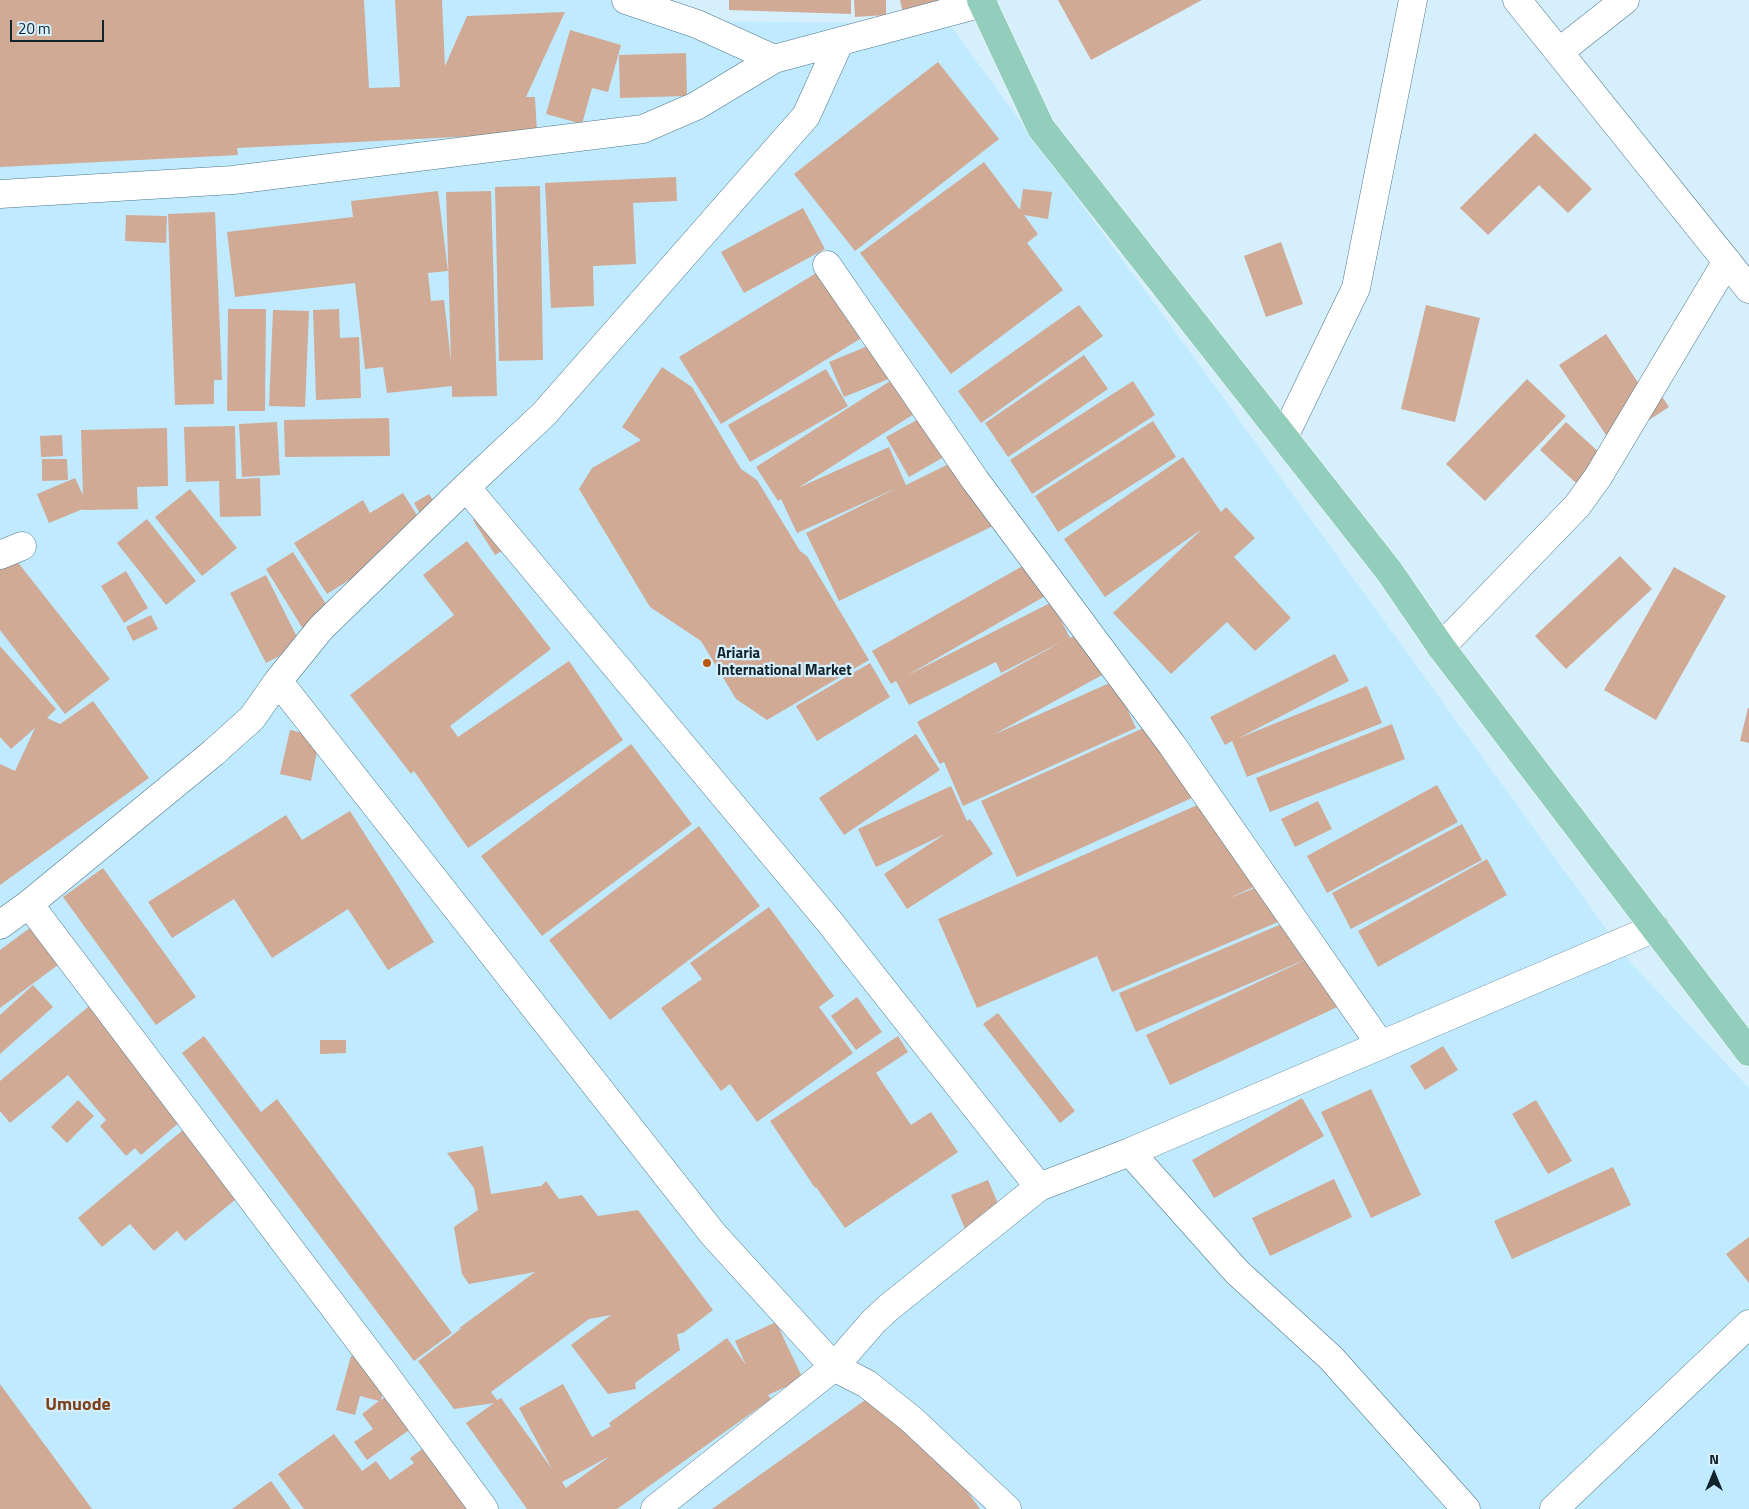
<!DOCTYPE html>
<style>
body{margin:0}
#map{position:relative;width:1749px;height:1509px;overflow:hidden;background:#d5effd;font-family:"Titillium Web",sans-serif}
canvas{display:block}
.north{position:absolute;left:1689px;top:1449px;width:50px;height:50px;-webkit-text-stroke:4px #d5effd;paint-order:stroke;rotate:0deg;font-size:14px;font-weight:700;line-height:20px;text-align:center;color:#12232b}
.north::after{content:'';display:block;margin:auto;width:18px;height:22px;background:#12232b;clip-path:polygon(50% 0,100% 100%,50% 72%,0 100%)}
.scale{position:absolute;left:10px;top:20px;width:94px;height:22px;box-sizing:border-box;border:2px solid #12232b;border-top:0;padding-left:6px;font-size:15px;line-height:18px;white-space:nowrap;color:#12232b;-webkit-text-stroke:4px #d5effd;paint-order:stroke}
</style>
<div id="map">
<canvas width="1749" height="1509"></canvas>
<div class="north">N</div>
<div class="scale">20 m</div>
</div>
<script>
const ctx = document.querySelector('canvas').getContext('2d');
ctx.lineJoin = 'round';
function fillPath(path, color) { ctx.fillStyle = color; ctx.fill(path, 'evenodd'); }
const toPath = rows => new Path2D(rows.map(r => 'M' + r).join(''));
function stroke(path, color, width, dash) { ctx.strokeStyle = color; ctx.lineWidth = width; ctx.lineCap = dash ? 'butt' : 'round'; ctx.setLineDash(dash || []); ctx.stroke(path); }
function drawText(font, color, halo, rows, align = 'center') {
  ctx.font = font + ' "Titillium Web",sans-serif'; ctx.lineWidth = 4.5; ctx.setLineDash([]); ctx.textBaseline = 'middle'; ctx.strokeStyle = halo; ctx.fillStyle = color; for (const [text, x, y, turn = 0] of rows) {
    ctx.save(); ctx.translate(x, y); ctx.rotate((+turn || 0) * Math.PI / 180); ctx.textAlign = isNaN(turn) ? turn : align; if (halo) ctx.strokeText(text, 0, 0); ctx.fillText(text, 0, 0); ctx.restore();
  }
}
fillPath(toPath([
 [0,0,623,0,690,21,949,24,1198,363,1630,962,1749,1088,1749,1509,0,1509]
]), '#c0eaff');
fillPath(toPath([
 [0,0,364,0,369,88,400,87,395,0,442,0,445,66,467,16,565,12,526,97,535,97,537,133,237,148,238,155,0,167],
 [729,0,851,0,851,14,729,10],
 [854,0,886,0,886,15,855,17],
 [900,0,944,0,904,17],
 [1058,0,1202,0,1091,60],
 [570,30,621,45,608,92,592,88,582,124,546,114],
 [686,53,687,96,620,98,619,55],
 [938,62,999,139,855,251,794,174],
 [1535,133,1592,189,1568,213,1539,185,1488,235,1460,208],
 [984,162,1020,210,1023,189,1052,192,1048,219,1024,215,1038,234,1027,243,1063,290,951,374,860,253],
 [676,177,677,201,633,203,636,264,593,266,594,306,551,308,545,183],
 [540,186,543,360,499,361,495,187],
 [438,191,448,271,428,273,431,301,444,300,451,361,446,192,491,191,497,396,452,397,452,386,387,393,383,367,365,369,355,283,235,297,227,232,353,217,351,201],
 [803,208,825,249,744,293,721,252],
 [215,212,222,380,214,380,214,404,175,405,168,214],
 [126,215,167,216,166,243,125,241],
 [1281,242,1303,304,1266,317,1244,256],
 [826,267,868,334,721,424,679,357],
 [1079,305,1103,336,981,423,958,391],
 [1426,305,1480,318,1455,422,1401,409],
 [228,309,266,309,265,411,227,411],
 [339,309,340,338,359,337,361,398,316,400,313,310],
 [273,310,309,311,305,407,269,406],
 [1606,334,1639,384,1649,377,1669,407,1612,444,1559,365],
 [887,338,925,407,798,488,889,447,906,485,965,456,999,523,839,601,806,533,899,487,797,533,781,499,778,501,756,467,901,374,844,397,829,362],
 [1084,355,1108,389,1008,457,985,423],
 [662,367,692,387,741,469,757,480,800,551,807,556,869,660,767,720,736,699,701,641,650,607,579,489,592,468,641,440,622,427],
 [826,369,848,406,750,462,728,425],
 [1527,379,1566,416,1485,501,1446,464],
 [1133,381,1155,415,1032,494,1010,460],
 [935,410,958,449,909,477,886,437],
 [389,418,390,456,285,457,284,420],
 [1153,421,1176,457,1058,532,1035,496],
 [277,422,280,475,242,477,239,424],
 [1566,422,1614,466,1588,494,1540,450],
 [235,426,236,479,260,478,261,516,220,517,219,481,186,482,184,427],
 [167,428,168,486,137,487,138,509,83,510,83,509,49,523,37,494,75,478,83,495,81,430],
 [62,435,63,456,41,457,40,436],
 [1183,457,1221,512,1226,507,1255,538,1234,557,1291,618,1255,651,1227,622,1171,674,1113,613,1202,529,1105,597,1064,539],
 [42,459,67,459,68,480,42,481],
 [190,489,237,548,202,576,155,517],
 [403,493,427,531,327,594,294,543,363,500,370,513],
 [429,494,442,515,426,524,414,503],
 [498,504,520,540,495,555,473,520],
 [147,519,196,581,166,605,117,543],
 [467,541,551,649,450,726,458,737,569,661,623,740,468,848,414,771,411,774,350,695,454,615,423,575],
 [293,552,331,612,303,629,266,569],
 [12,555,110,679,65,714,0,630,0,564],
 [1620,556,1652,589,1566,669,1535,636],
 [1028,563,1047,595,906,676,1052,602,1070,638,1081,632,1104,674,993,735,1114,681,1136,728,963,806,944,762,940,764,917,722,1063,641,1001,673,996,662,909,705,896,681,891,684,872,651],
 [1674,567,1726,596,1656,720,1604,690],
 [126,571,148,608,124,623,101,586],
 [266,575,301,645,266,663,230,593],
 [151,615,158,629,133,641,126,627],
 [0,646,56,709,47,718,60,724,93,701,149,778,0,885,0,764,15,771,35,728,11,749,0,737],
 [1335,654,1349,681,1239,738,1367,686,1382,723,1247,777,1232,741,1225,745,1210,717],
 [870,663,890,697,817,741,796,706],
 [1748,708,1749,708,1749,743,1740,741],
 [1159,721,1194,797,1017,877,981,801],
 [1392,724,1405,759,1270,812,1256,778],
 [290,730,320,737,311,781,280,774],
 [916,734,940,770,844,835,819,798],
 [631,744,692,824,542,936,481,856],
 [1437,785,1458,822,1327,893,1307,856],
 [951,786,967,821,970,819,993,854,907,909,884,874,945,834,876,867,858,829],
 [1211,799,1267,881,1227,899,1275,880,1290,917,1112,992,1097,956,977,1008,938,919],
 [1318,801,1332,829,1295,847,1281,819],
 [350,811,434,942,388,970,348,909,272,958,234,899,172,938,148,902,286,815,302,840],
 [1462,824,1482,860,1351,929,1332,893],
 [699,826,760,906,610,1020,549,940],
 [1487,859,1507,895,1378,967,1358,931],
 [103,868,196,997,156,1025,63,897],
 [769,907,834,996,819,1007,853,1053,757,1122,730,1084,721,1091,661,1008,702,979,690,963],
 [46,916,74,953,0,1008,0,950],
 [1298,917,1346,1003,1170,1085,1146,1035,1309,958,1136,1032,1119,993],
 [33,985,53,1007,0,1054,0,1015],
 [101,996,187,1116,141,1155,135,1148,126,1156,100,1126,106,1120,68,1075,10,1123,0,1111,0,1081],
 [857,997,882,1032,856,1050,831,1016],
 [998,1013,1075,1111,1060,1123,983,1024],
 [204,1036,261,1112,277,1099,452,1333,414,1361,182,1053],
 [898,1036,908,1052,876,1073,911,1125,931,1112,958,1152,845,1228,816,1187,815,1188,770,1121],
 [320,1040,346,1040,346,1053,320,1054],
 [1443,1046,1458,1070,1425,1090,1410,1066],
 [1371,1089,1421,1195,1371,1218,1321,1112],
 [1302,1098,1324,1136,1214,1198,1192,1160],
 [78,1100,94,1116,67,1143,51,1127],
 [1536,1100,1572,1161,1548,1174,1512,1114],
 [190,1124,247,1190,185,1241,177,1231,154,1251,130,1224,102,1247,78,1218],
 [483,1146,491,1194,541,1186,546,1181,559,1199,582,1195,598,1216,638,1210,713,1310,683,1333,677,1334,680,1350,635,1383,636,1389,608,1394,571,1345,611,1315,589,1319,491,1392,497,1400,501,1398,552,1469,519,1408,563,1384,592,1437,611,1426,609,1423,727,1338,746,1365,735,1341,776,1322,803,1379,768,1395,771,1399,617,1509,527,1509,466,1423,494,1403,454,1409,418,1361,462,1328,458,1329,535,1272,469,1284,462,1274,454,1227,478,1210,474,1188,447,1153],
 [610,1456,566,1488,562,1482],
 [1613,1167,1631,1205,1512,1259,1494,1221],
 [1334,1179,1352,1217,1270,1256,1252,1218],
 [988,1180,1002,1213,965,1229,951,1195],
 [1749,1237,1749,1283,1726,1254],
 [351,1356,390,1365,381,1400,395,1390,419,1423,367,1460,354,1442,373,1429,362,1414,379,1401,360,1396,355,1415,336,1410],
 [889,1383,980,1509,712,1509],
 [0,1384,92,1509,0,1509],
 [334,1434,362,1471,376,1461,390,1480,414,1463,410,1458,439,1437,493,1509,304,1509,278,1474],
 [271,1481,291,1509,232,1509]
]), '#d1aa95');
const minor = toPath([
 [626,0,697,24,774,59],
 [1517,0,1749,289],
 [1559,52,1625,0],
 [0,194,233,180,643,129,696,106,774,59,983,3],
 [827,265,975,480,1172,745,1380,1044],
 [1284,437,1356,288,1413,0],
 [466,487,828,920,1039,1187],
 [0,555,22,546],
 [1441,647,1577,506,1598,477,1727,261],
 [278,681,713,1234,834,1367,867,1384,911,1419,1007,1509],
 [29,904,383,1372,484,1509],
 [0,925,29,904,213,753,252,718,278,681,321,628,466,487,544,414,806,116,840,41],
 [1130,1152,1237,1272,1331,1358,1466,1509],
 [655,1509,834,1367,873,1322,888,1308,1039,1187,1130,1152,1655,928],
 [1554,1509,1749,1324]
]);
const major = toPath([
 [981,0,1041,128,1389,571,1441,647,1749,1052]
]);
stroke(minor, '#4d768a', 29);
stroke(major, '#fff', 29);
stroke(minor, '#fff', 28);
stroke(major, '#92cebb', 28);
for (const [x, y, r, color] of [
 [707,663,5,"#b85812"]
]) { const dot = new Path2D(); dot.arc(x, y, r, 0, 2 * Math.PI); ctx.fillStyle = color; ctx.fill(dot); stroke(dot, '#d5effd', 2); }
drawText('bold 15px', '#12232b', '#d5effd', [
 ["Ariaria",717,654],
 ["International Market",717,671]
], 'left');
drawText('bold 18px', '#7d3f17', '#d5effd', [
 ["Umuode",78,1406]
]);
</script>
